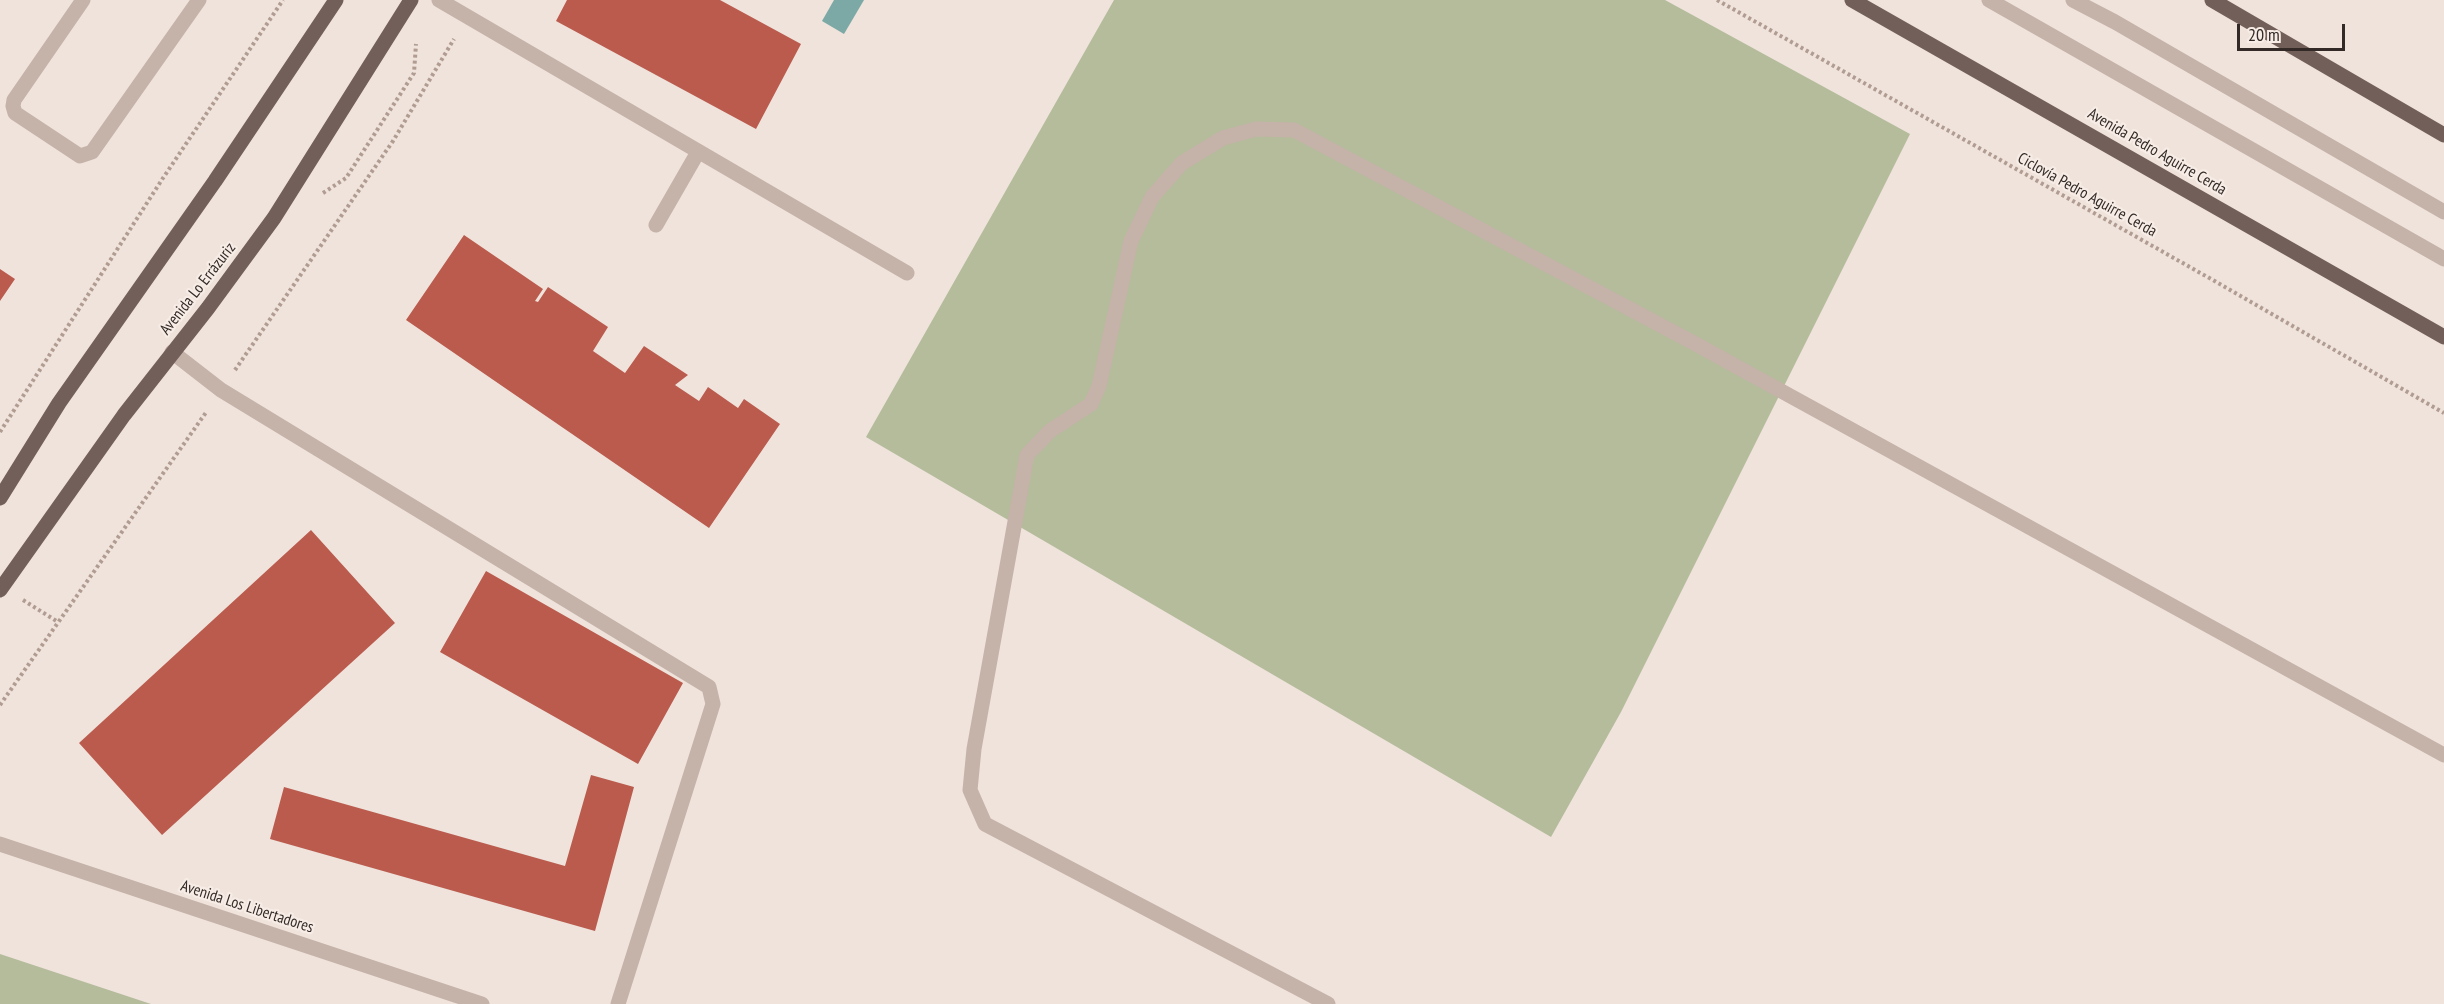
<!DOCTYPE html>
<meta charset="utf-8">
<style>
body{margin:0}
#map{position:relative;width:2444px;height:1004px;overflow:hidden;background:#efe3db;font-family:"PT Sans Narrow",sans-serif}
canvas{display:block}
.scale{position:absolute;left:2237px;top:24px;width:108px;height:27px;box-sizing:border-box;border:3px solid #332a27;border-top:0;padding-left:8px;font-size:18px;line-height:21px;white-space:nowrap;color:#332a27;-webkit-text-stroke:4px #f7ede6;paint-order:stroke}
</style>
<div id="map">
<canvas width="2444" height="1004"></canvas>
<div class="scale">20 m</div>
</div>
<script>
const ctx = document.querySelector('canvas').getContext('2d');
ctx.lineJoin = 'round';
function fillPath(path, color) { ctx.fillStyle = color; ctx.fill(path, 'evenodd'); }
const toPath = rows => new Path2D(rows.map(r => 'M' + r).join(''));
function stroke(path, color, width, dash) { ctx.strokeStyle = color; ctx.lineWidth = width; ctx.lineCap = dash ? 'butt' : 'round'; ctx.setLineDash(dash || []); ctx.stroke(path); }
function drawText(font, color, halo, rows, align = 'center') {
  ctx.font = font + ' "PT Sans Narrow",sans-serif'; ctx.lineWidth = 4.5; ctx.setLineDash([]); ctx.textBaseline = 'middle'; ctx.strokeStyle = halo; ctx.fillStyle = color; for (const [text, x, y, turn = 0] of rows) {
    ctx.save(); ctx.translate(x, y); ctx.rotate((+turn || 0) * Math.PI / 180); ctx.textAlign = isNaN(turn) ? turn : align; if (halo) ctx.strokeText(text, 0, 0); ctx.fillText(text, 0, 0); ctx.restore();
  }
}
fillPath(toPath([
 [1114,0,1665,0,1910,134,1621,712,1551,837,866,437],
 [0,954,151,1004,0,1004]
]), '#b5bc9c');
fillPath(toPath([
 [834,0,864,0,844,34,822,21]
]), '#7ca9a6');
fillPath(toPath([
 [567,0,720,0,801,44,756,129,556,21],
 [464,235,543,289,535,301,538,302,548,287,608,327,593,351,625,373,644,346,688,375,675,385,699,401,708,387,738,408,744,399,780,424,709,528,406,320],
 [0,269,15,279,0,301],
 [311,530,395,623,162,835,79,743],
 [486,571,683,683,638,764,440,652],
 [591,775,634,787,595,931,270,839,284,787,565,866]
]), '#ba5b4e');
stroke(toPath([
 [1717,0,2211,279,2444,413],
 [323,193,346,178,414,73,416,44],
 [235,370,393,141,454,39],
 [0,432,163,178,283,0],
 [23,600,58,622],
 [0,705,207,411]
]), '#b19c92', 4, [3, 3]);
stroke(toPath([
 [83,0,14,100,13,106,15,113,80,156,92,152,199,0],
 [439,0,907,273],
 [1989,0,2444,259],
 [2073,0,2115,22,2444,212],
 [656,225,698,152],
 [172,352,221,390,709,687,713,704,618,1004],
 [0,844,482,1004],
 [1328,1004,985,824,970,790,974,749,1027,455,1050,431,1091,404,1099,386,1131,241,1152,197,1182,163,1223,138,1256,129,1294,130,1692,342,2444,755]
]), '#c5b2a8', 15);
stroke(toPath([
 [1852,0,2444,337],
 [2212,0,2444,135],
 [0,498,59,403,215,181,336,0],
 [0,590,124,415,208,308,274,218,411,0]
]), '#735f5a', 15);
drawText('16px', '#332a27', '#f7ede6', [
 ["Avenida Pedro Aguirre Cerda",2157,152,30],
 ["Ciclovía Pedro Aguirre Cerda",2087,195,29],
 ["Avenida Lo Errázuriz",198,289,-52],
 ["Avenida Los Libertadores",247,907,18]
]);
</script>
